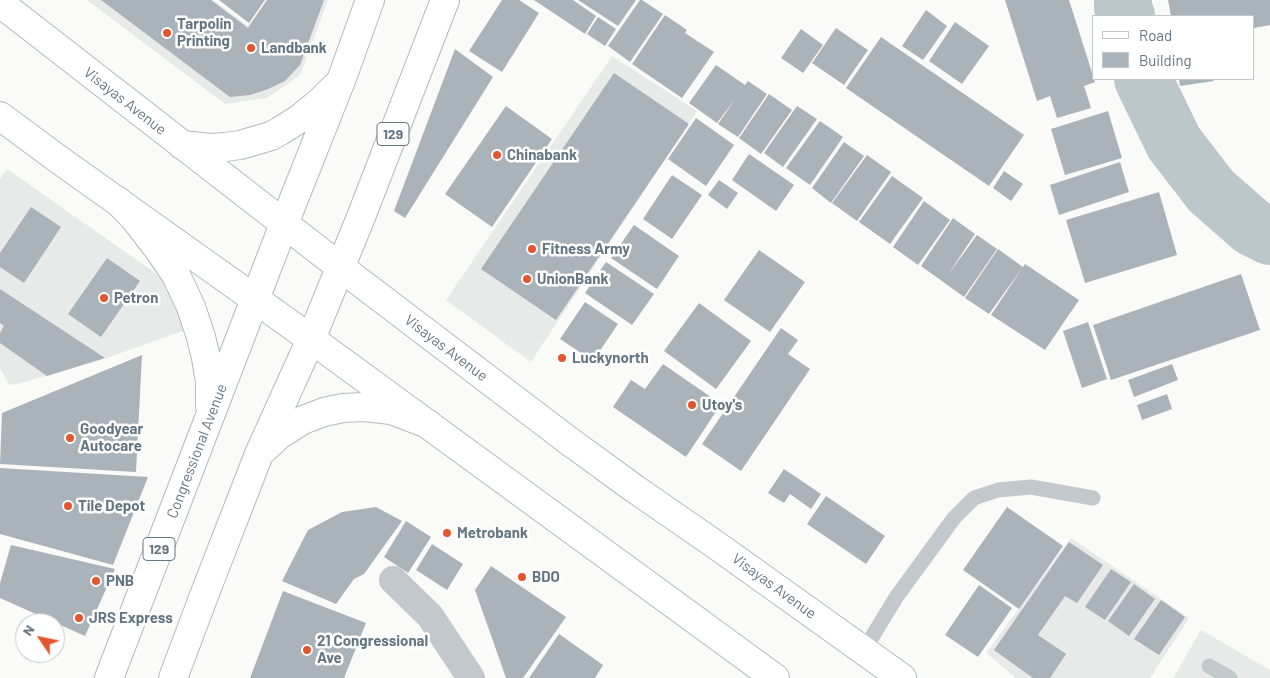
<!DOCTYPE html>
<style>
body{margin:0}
#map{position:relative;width:1270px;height:678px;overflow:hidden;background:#fafaf8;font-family:Barlow,sans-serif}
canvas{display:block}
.legend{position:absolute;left:1092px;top:15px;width:162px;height:65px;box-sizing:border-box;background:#fff;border:1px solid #c1c8cd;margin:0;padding:6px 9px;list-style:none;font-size:15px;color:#657683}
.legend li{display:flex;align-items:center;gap:10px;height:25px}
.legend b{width:25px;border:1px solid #c1c8cd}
.north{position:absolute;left:15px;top:613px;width:50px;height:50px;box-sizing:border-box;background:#fff;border:1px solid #c1c8cd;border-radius:50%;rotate:304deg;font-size:14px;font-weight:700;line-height:20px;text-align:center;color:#657683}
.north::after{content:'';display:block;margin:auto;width:18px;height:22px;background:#e4572e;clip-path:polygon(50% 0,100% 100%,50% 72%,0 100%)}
</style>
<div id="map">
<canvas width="1270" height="678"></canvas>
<ul class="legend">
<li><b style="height:6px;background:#fff"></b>Road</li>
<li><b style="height:14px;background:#aab3b9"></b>Building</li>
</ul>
<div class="north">N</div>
</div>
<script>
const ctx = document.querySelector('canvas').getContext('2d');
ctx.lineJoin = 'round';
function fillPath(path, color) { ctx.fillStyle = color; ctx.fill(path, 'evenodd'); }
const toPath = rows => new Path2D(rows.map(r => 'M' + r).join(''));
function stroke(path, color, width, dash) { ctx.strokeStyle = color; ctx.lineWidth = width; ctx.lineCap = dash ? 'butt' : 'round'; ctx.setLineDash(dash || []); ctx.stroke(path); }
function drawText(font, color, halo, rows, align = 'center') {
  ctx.font = font + ' Barlow,sans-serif'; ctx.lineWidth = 5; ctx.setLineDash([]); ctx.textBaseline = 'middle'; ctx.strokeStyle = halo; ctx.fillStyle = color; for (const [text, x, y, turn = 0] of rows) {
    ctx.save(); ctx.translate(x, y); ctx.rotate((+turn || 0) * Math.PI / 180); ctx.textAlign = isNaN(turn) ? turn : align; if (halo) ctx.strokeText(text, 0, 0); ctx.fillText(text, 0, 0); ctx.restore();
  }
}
fillPath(toPath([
 [87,0,213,0,248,26,267,0,328,0,300,75,267,98,225,104],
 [612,56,697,111,531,362,446,300],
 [7,169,161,277,184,315,188,329,104,359,21,383,9,385,0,368,0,179],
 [1071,538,1189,618,1150,678,1016,678,986,653],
 [1201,630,1270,670,1270,678,1173,678]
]), '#e8e9e9');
stroke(toPath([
 [1123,0,1123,8,1126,16],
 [1143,79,1174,143,1211,191,1252,227,1270,236]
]), '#bbc7cb', 58);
fillPath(toPath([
 [101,0,211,0,248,28,267,0,324,0,300,65,285,81,268,89,250,95,230,97],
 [219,0,265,0,249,23],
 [502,0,519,0,539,13,502,72,469,51],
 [534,0,573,0,596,16,585,34],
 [578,0,636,0,618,26],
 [640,0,642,0,663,14,630,62,608,46],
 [1005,0,1069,0,1095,82,1084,86,1091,108,1057,118,1050,96,1037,101],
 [1168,0,1270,0,1270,25,1254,28,1254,16,1171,16],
 [926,10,947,26,923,60,902,46],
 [665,15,687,30,685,33,714,52,682,98,632,64],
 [598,17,616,29,605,46,587,34],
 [955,22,989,46,962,84,929,61],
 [836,28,868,50,844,85,812,63],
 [801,29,823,45,803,73,781,58],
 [881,37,1024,135,989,186,846,88],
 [455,49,493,77,405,218,394,211],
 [716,65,745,85,748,81,767,94,738,137,718,124,736,98,717,123,689,103],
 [614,73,689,124,556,320,481,269],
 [1179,79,1213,79,1214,81,1180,86],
 [769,94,792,110,761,154,739,138],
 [506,106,552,139,492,227,445,194],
 [797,106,817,119,783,167,764,153],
 [1108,111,1122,158,1065,175,1051,129],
 [696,118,734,145,706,186,668,159],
 [820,121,843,137,810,185,786,168],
 [844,142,864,156,831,203,812,188],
 [749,154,794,185,776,211,732,180],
 [867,155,891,172,857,221,832,203],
 [1120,162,1129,192,1059,215,1050,185],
 [1004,171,1023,184,1011,201,993,188],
 [672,175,702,195,672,239,643,219],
 [892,176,923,198,890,244,859,222],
 [719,180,738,193,727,209,708,195],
 [1159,192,1177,255,1085,283,1066,220],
 [924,201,950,220,918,265,893,247],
 [31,207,61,227,24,283,0,267,0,253],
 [953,218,975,234,947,276,977,235,997,249,964,297,921,266],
 [634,225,679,256,657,289,611,258],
 [998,249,1023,267,989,314,965,298],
 [759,250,805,282,770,332,724,300],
 [107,258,140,281,101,337,68,314],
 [606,262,654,294,632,325,585,293],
 [1025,264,1079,300,1045,350,991,315],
 [1241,274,1260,330,1111,380,1093,325],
 [0,289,105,358,47,376,0,343,0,333,4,326,0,323],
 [585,302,618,324,593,361,560,339],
 [699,303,751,341,716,389,664,351],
 [1088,322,1107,379,1082,388,1063,331],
 [781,328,798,340,788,354,810,369,741,471,702,444],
 [142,355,136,472,0,464,2,413],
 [663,364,721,404,686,457,613,407,631,380,645,389],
 [1172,364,1178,380,1134,397,1128,380],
 [1167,394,1172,409,1142,420,1137,405],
 [0,468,148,477,113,565,0,534],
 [784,469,821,494,811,509,790,494,784,503,768,493],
 [826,496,885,536,866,564,807,524],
 [376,507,402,521,364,574,354,579,336,604,282,581,308,530,342,512],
 [1007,507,1063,546,1019,609,963,570],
 [406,521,431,537,408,573,384,557],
 [1069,542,1103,565,1077,603,1065,596,1038,635,1066,654,1050,678,1033,678,994,650],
 [432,544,463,564,447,590,416,570],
 [11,545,115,569,85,636,0,598,0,583],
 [491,566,566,617,523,678,506,678,475,590],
 [1111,569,1131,582,1105,620,1085,607],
 [1134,584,1155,599,1129,636,1108,621],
 [979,585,1012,608,978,657,945,635],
 [283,591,366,623,344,678,250,678],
 [1161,600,1185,617,1159,655,1134,639],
 [559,634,603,665,595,678,529,678]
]), '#aab3b9');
const secondary = toPath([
 [0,3,340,267,569,441,635,489,716,545,902,678],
 [0,116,58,159,311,339,775,678]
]);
const primary = toPath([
 [182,145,211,148,225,147,240,145,271,136,280,131,299,119,321,101,335,87],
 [118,201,136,220,159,250,176,275,191,307,201,337,206,358,210,382,210,406],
 [264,449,279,435,303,420,324,412,343,408,364,407,391,410,428,424],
 [109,678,284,224,342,78,370,0],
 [173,678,205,593,259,454,311,339,361,217,445,0]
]);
stroke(secondary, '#b3babf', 30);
stroke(primary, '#b5babe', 30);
stroke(toPath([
 [864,650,897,596,954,518,974,498,998,490,1031,487,1093,498],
 [1209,666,1230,678]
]), '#c3c8cc', 15);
stroke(toPath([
 [393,580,430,616,471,678]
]), '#c3c8cc', 28);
stroke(secondary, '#fff', 28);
stroke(primary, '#fff', 28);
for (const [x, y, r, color] of [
 [167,33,5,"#e4572e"],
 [251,48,5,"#e4572e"],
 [497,155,5,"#e4572e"],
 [532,249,5,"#e4572e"],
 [527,279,5,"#e4572e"],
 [104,298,5,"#e4572e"],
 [562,358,5,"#e4572e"],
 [692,405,5,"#e4572e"],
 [70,438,5,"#e4572e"],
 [68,506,5,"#e4572e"],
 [447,533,5,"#e4572e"],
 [522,577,5,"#e4572e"],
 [96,581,5,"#e4572e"],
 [79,618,5,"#e4572e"],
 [307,650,5,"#e4572e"]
]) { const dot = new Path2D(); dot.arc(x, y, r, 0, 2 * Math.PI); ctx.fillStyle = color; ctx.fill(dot); stroke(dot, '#fff', 2); }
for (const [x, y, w] of [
 [393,134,32],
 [159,549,32]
]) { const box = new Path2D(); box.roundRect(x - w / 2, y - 11.5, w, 23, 4); ctx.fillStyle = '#fff'; ctx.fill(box); stroke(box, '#657683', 1); }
drawText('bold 14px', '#657683', null, [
 ["129",393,134],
 ["129",159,549]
]);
drawText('bold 15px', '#657683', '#fff', [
 ["Tarpolin",177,24],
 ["Printing",177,41],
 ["Landbank",261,48],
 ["Chinabank",507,155],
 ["Fitness Army",542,249],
 ["UnionBank",537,279],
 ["Petron",114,298],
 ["Luckynorth",572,358],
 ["Utoy's",702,405],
 ["Goodyear",80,429],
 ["Autocare",80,446],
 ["Tile Depot",78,506],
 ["Metrobank",457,533],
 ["BDO",532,577],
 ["PNB",106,581],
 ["JRS Express",89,618],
 ["21 Congressional",317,641],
 ["Ave",317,658]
], 'left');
drawText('15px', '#657683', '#fff', [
 ["Visayas Avenue",125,101,38],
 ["Visayas Avenue",446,348,37],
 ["Congressional Avenue",197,451,-69],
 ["Visayas Avenue",774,586,36]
]);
</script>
